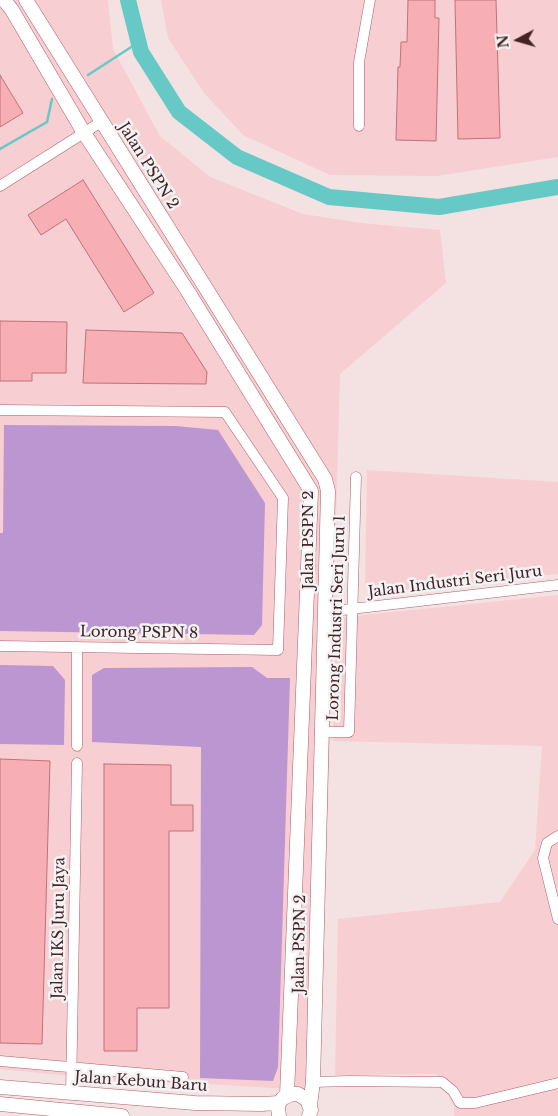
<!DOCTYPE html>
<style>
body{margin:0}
#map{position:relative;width:558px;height:1116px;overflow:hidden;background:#f4e1e2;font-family:"Libre Baskerville",serif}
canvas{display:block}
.north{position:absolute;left:493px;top:15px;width:50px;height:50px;-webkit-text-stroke:4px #f3f3f3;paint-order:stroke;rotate:264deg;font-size:14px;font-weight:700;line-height:20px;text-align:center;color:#452226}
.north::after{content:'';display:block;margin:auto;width:18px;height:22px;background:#452226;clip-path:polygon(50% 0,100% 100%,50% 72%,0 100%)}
</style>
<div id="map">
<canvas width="558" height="1116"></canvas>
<div class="north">N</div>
</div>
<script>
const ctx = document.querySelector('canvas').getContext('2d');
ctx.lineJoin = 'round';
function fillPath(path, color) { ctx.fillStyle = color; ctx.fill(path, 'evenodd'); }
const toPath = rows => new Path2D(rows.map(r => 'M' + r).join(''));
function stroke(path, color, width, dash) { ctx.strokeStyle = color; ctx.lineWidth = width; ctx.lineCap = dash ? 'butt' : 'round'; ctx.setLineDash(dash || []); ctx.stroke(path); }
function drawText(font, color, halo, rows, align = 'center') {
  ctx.font = font + ' "Libre Baskerville",serif'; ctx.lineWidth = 5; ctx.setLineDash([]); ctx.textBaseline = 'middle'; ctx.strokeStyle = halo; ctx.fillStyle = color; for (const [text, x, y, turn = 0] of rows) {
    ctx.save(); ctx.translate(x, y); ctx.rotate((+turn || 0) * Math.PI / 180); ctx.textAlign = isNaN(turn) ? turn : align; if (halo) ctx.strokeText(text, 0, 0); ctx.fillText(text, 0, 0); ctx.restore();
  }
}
fillPath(toPath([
 [0,0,108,0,113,49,160,136,210,177,303,214,361,223,440,230,446,283,340,374,320,1091,192,1083,133,1082,0,1069],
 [161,0,558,0,558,157,437,176,330,175,243,135,204,93,168,38],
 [367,470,558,482,558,574,371,594,365,586],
 [558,595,558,1116,454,1116,454,1106,437,1074,335,1075,338,919,500,902,535,850,542,746,333,741,335,618]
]), '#f7ced2');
fillPath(toPath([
 [4,425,176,426,218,430,265,503,262,625,254,635,0,631,0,533,3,533],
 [0,665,53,666,65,680,64,745,0,744],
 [252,667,267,678,290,678,278,1067,273,1081,200,1078,201,747,92,742,92,675,104,668]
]), '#bb96d1');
stroke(toPath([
 [88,75,139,42],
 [0,149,47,122,52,99]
]), '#67c9c6', 2.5);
stroke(toPath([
 [128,0,141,52,179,112,237,157,329,197,439,207,558,187]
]), '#67c9c6', 16);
const building = toPath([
 [408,0,435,0,435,18,439,18,436,141,396,140,398,67,400,67,401,42,407,42,408,0],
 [455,0,496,0,500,138,458,139,455,0],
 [0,75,23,113,0,127,0,75],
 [83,180,154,293,124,312,66,219,41,235,28,215,83,180],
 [0,321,67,322,66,373,32,373,32,381,0,381,0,321],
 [86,330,182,333,207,372,206,384,83,383,86,330],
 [0,759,50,761,42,1044,0,1043,0,759],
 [104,764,171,765,171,805,193,805,193,831,169,831,169,1008,137,1008,137,1051,104,1051,104,764]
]);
fillPath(building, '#f7afb5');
stroke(building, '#c3707a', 1);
const street = toPath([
 [359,126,359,62,370,0],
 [0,186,101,122],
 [0,410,225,412,283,498,278,650,0,646],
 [325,612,558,585],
 [322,732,349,732,356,477],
 [77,746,77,647],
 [558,836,547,843,543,858,558,919],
 [0,1061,183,1077],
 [313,1082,350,1081,442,1082,453,1091,460,1103,475,1103,558,1083],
 [71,1093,77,763]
]);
const secondary = toPath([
 [4,0,12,10,84,133,187,290,311,491,287,1095],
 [26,0,325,479,328,491,313,1082,310,1105],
 [0,1087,195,1103,261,1104,279,1103],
 [0,1104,122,1116],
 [279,1116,278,1108,279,1103,283,1098,292,1094,298,1094,307,1100,311,1110,309,1116]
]);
stroke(street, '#af5e68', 11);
stroke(secondary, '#af5e68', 15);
stroke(street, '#fff', 10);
stroke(secondary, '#fff', 14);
drawText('15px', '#452226', '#f3f3f3', [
 ["Jalan PSPN 2",148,166,58],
 ["Jalan PSPN 2",309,540,-90],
 ["Jalan Industri Seri Juru",455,582,-7],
 ["Lorong Industri Seri Juru 1",337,618,-88],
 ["Lorong PSPN 8",139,633,1],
 ["Jalan IKS Juru Jaya",59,928,-89],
 ["Jalan PSPN 2",300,944,-89],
 ["Jalan Kebun Baru",141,1082,4]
]);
</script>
